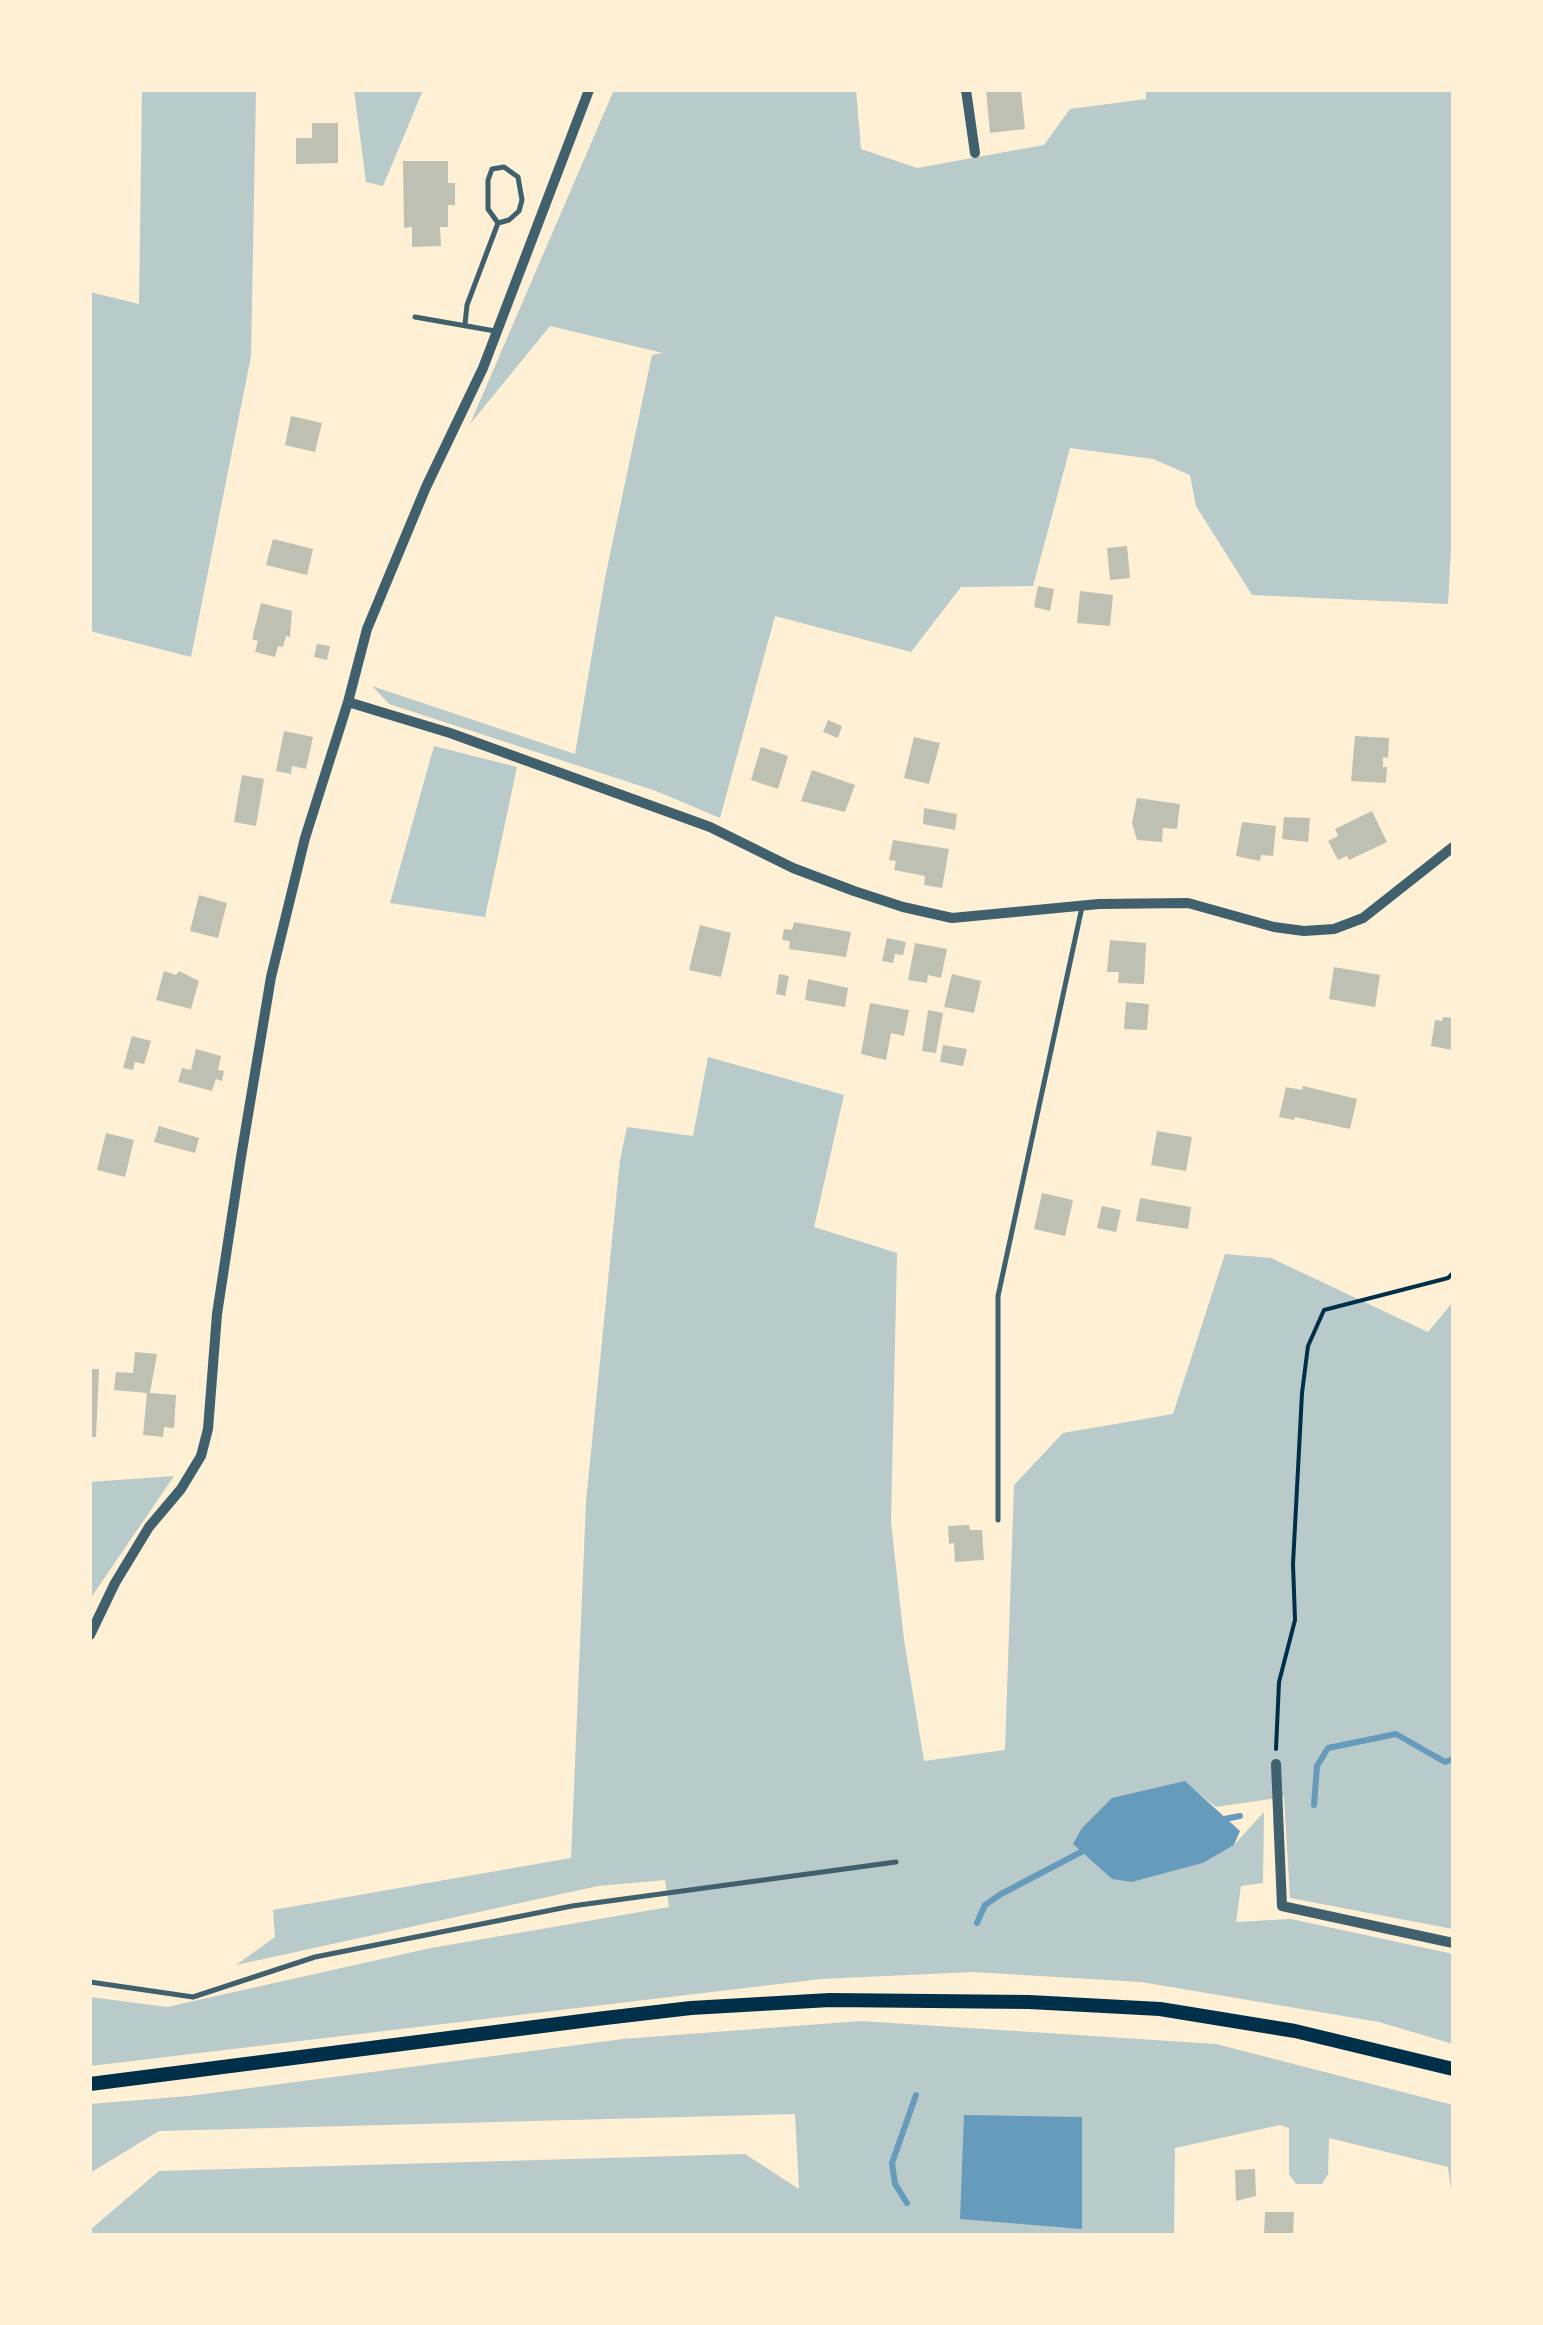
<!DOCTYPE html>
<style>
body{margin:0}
#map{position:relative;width:1543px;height:2325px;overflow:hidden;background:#fdf0d5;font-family:"Alegreya Sans",sans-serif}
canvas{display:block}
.frame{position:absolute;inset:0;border:92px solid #fdf0d5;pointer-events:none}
</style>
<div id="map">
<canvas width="1543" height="2325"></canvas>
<div class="frame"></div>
</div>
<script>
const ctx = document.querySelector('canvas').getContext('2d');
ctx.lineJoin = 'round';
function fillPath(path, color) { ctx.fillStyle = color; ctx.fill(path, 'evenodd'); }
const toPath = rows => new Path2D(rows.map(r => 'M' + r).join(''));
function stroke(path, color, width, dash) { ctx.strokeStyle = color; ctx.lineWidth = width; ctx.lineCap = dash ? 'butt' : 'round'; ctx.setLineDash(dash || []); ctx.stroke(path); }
fillPath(toPath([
 [142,90,256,90,251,356,191,657,90,631,90,292,139,304],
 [354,90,423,90,383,186,366,182],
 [614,90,856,90,861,149,917,168,1044,145,1070,109,1146,99,1146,90,1453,90,1453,512,1448,604,1252,595,1196,506,1190,475,1153,459,1070,448,1033,586,961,587,911,652,775,616,720,818,656,791,389,704,372,686,575,754,605,578,652,355,663,353,550,326,470,424],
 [434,746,517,767,485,917,390,903],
 [708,1057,844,1095,814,1227,897,1253,891,1522,904,1640,924,1761,1005,1750,1014,1485,1063,1433,1173,1414,1225,1254,1271,1258,1428,1332,1453,1302,1453,1929,1290,1898,1284,1797,1216,1807,1185,1782,1132,1882,1203,1863,1234,1845,1264,1812,1263,1883,1241,1886,1236,1922,1291,1919,1453,1954,1453,2044,1379,2022,1141,1982,973,1972,821,1979,90,2066,90,1997,167,2007,431,1948,669,1907,665,1880,598,1886,236,1965,275,1937,273,1910,571,1858,586,1502,620,1160,627,1127,693,1136],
 [174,1476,90,1599,90,1482],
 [861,2021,1216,2044,1453,2105,1453,2206,1448,2167,1329,2138,1328,2174,1322,2184,1296,2184,1289,2174,1289,2128,1280,2125,1175,2148,1174,2235,90,2235,90,2230,159,2171,745,2154,799,2189,795,2114,159,2131,90,2173,90,2104,189,2096,623,2039]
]), '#b9caca');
fillPath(toPath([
 [1185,1781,1240,1831,1234,1845,1203,1863,1132,1882,1112,1879,1073,1844,1082,1828,1112,1798],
 [964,2115,1082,2117,1082,2229,960,2219]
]), '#669bbc');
stroke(toPath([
 [1314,1805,1317,1766,1328,1748,1396,1734,1445,1762,1453,1759],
 [1219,1820,1240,1816],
 [977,1923,985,1905,1001,1894,1085,1850],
 [907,2203,895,2184,892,2163,916,2095]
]), '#669bbc', 6);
fillPath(toPath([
 [986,90,1021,91,1025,129,990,133],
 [312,123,338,123,338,163,296,164,296,138,312,138],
 [403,161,448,161,448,183,455,183,455,205,448,205,448,227,440,227,441,246,412,247,412,227,404,228],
 [291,416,322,423,315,452,285,445],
 [273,539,313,549,307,575,266,565],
 [1127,546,1130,578,1110,580,1107,548],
 [1038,586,1054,589,1050,611,1034,607],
 [1080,591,1113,595,1110,626,1077,623],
 [261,603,292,611,290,637,286,636,283,647,278,646,275,657,255,652,258,641,252,639],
 [317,644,330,646,327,660,314,657],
 [828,720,842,726,838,738,823,732],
 [284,731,313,737,306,769,292,766,291,774,276,771],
 [1355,736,1389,738,1388,758,1383,757,1383,767,1387,767,1386,783,1351,781],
 [914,737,940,743,929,784,904,778],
 [761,747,788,756,778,789,751,780],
 [812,770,855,785,845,812,801,801],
 [242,775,264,779,256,826,234,822],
 [1137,798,1180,804,1177,829,1163,828,1162,842,1137,840,1132,823],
 [924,808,957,814,955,830,923,824],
 [1372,811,1387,842,1349,860,1347,856,1338,860,1328,841,1338,836,1335,829],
 [1284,817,1310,818,1308,842,1282,839],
 [1242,822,1276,826,1273,856,1261,855,1260,861,1236,856],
 [893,840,949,849,942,888,924,885,925,876,894,870,896,861,889,860],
 [199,895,227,903,218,938,190,931],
 [794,922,851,932,846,957,789,949,790,941,782,940,784,929,792,930],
 [700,925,731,933,721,977,689,970],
 [887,938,906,942,903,955,895,954,893,963,882,961],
 [1110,940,1146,943,1144,984,1118,983,1119,972,1107,972],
 [915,943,947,949,941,978,928,975,927,983,908,980],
 [1334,967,1380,975,1375,1007,1329,999],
 [164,971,176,975,179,971,199,981,191,1009,156,1000],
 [779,974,789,976,785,996,776,994],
 [952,974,981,981,974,1013,944,1007],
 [808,979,848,988,845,1007,805,1000],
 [1126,1002,1149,1004,1147,1030,1124,1029],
 [870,1003,909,1010,904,1036,891,1033,886,1060,861,1054],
 [928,1010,943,1013,936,1053,922,1051],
 [1443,1017,1453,1018,1453,1050,1431,1046,1435,1020,1442,1021],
 [132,1036,151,1041,144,1064,135,1062,133,1070,123,1068],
 [943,1045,967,1049,963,1066,940,1062],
 [196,1049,221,1056,218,1070,224,1071,222,1081,216,1079,212,1091,178,1082,182,1068,191,1070],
 [1303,1086,1357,1099,1350,1129,1295,1117,1294,1120,1279,1117,1286,1087,1302,1090],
 [159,1126,199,1138,195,1153,154,1142],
 [1157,1131,1192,1137,1186,1171,1151,1165],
 [106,1133,134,1140,125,1177,97,1170],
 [1042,1193,1073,1200,1065,1236,1034,1229],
 [1140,1198,1191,1207,1188,1229,1136,1221],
 [1102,1206,1121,1210,1116,1232,1097,1228],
 [135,1352,157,1354,150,1393,176,1395,174,1428,164,1427,163,1437,143,1435,147,1393,114,1390,116,1372,133,1373],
 [90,1369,99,1369,96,1437,90,1437],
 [969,1525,970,1530,982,1530,984,1560,955,1562,954,1543,949,1544,948,1526],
 [1255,2169,1256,2196,1236,2201,1235,2170],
 [1265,2212,1294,2212,1293,2235,1264,2235]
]), '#bec0b2');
stroke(toPath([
 [1276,1749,1279,1682,1295,1620,1293,1564,1302,1393,1308,1346,1324,1310,1448,1278,1453,1273]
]), '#003049', 4);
stroke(toPath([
 [415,317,495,331],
 [465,324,467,305,498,223,488,209,488,180,492,169,504,167,518,177,522,200,519,211,509,220,498,223],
 [998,1520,998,1296,1082,907],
 [90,1982,193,1997,315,1957,572,1906,896,1862]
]), '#3f606c', 5);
stroke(toPath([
 [966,90,975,153],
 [348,702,450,733,710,827,793,868,854,891,903,907,952,918,1099,904,1188,903,1274,927,1304,931,1334,929,1363,918,1453,847],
 [90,1635,115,1583,149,1527,181,1489,201,1456,208,1429,217,1314,241,1157,271,977,305,838,348,702,367,629,426,487,483,368,589,90],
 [1276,1764,1282,1906,1453,1943]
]), '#3f606c', 10);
stroke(toPath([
 [90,2084,605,2018,691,2008,830,2000,1029,2002,1160,2009,1295,2031,1453,2069]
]), '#003049', 14);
</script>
